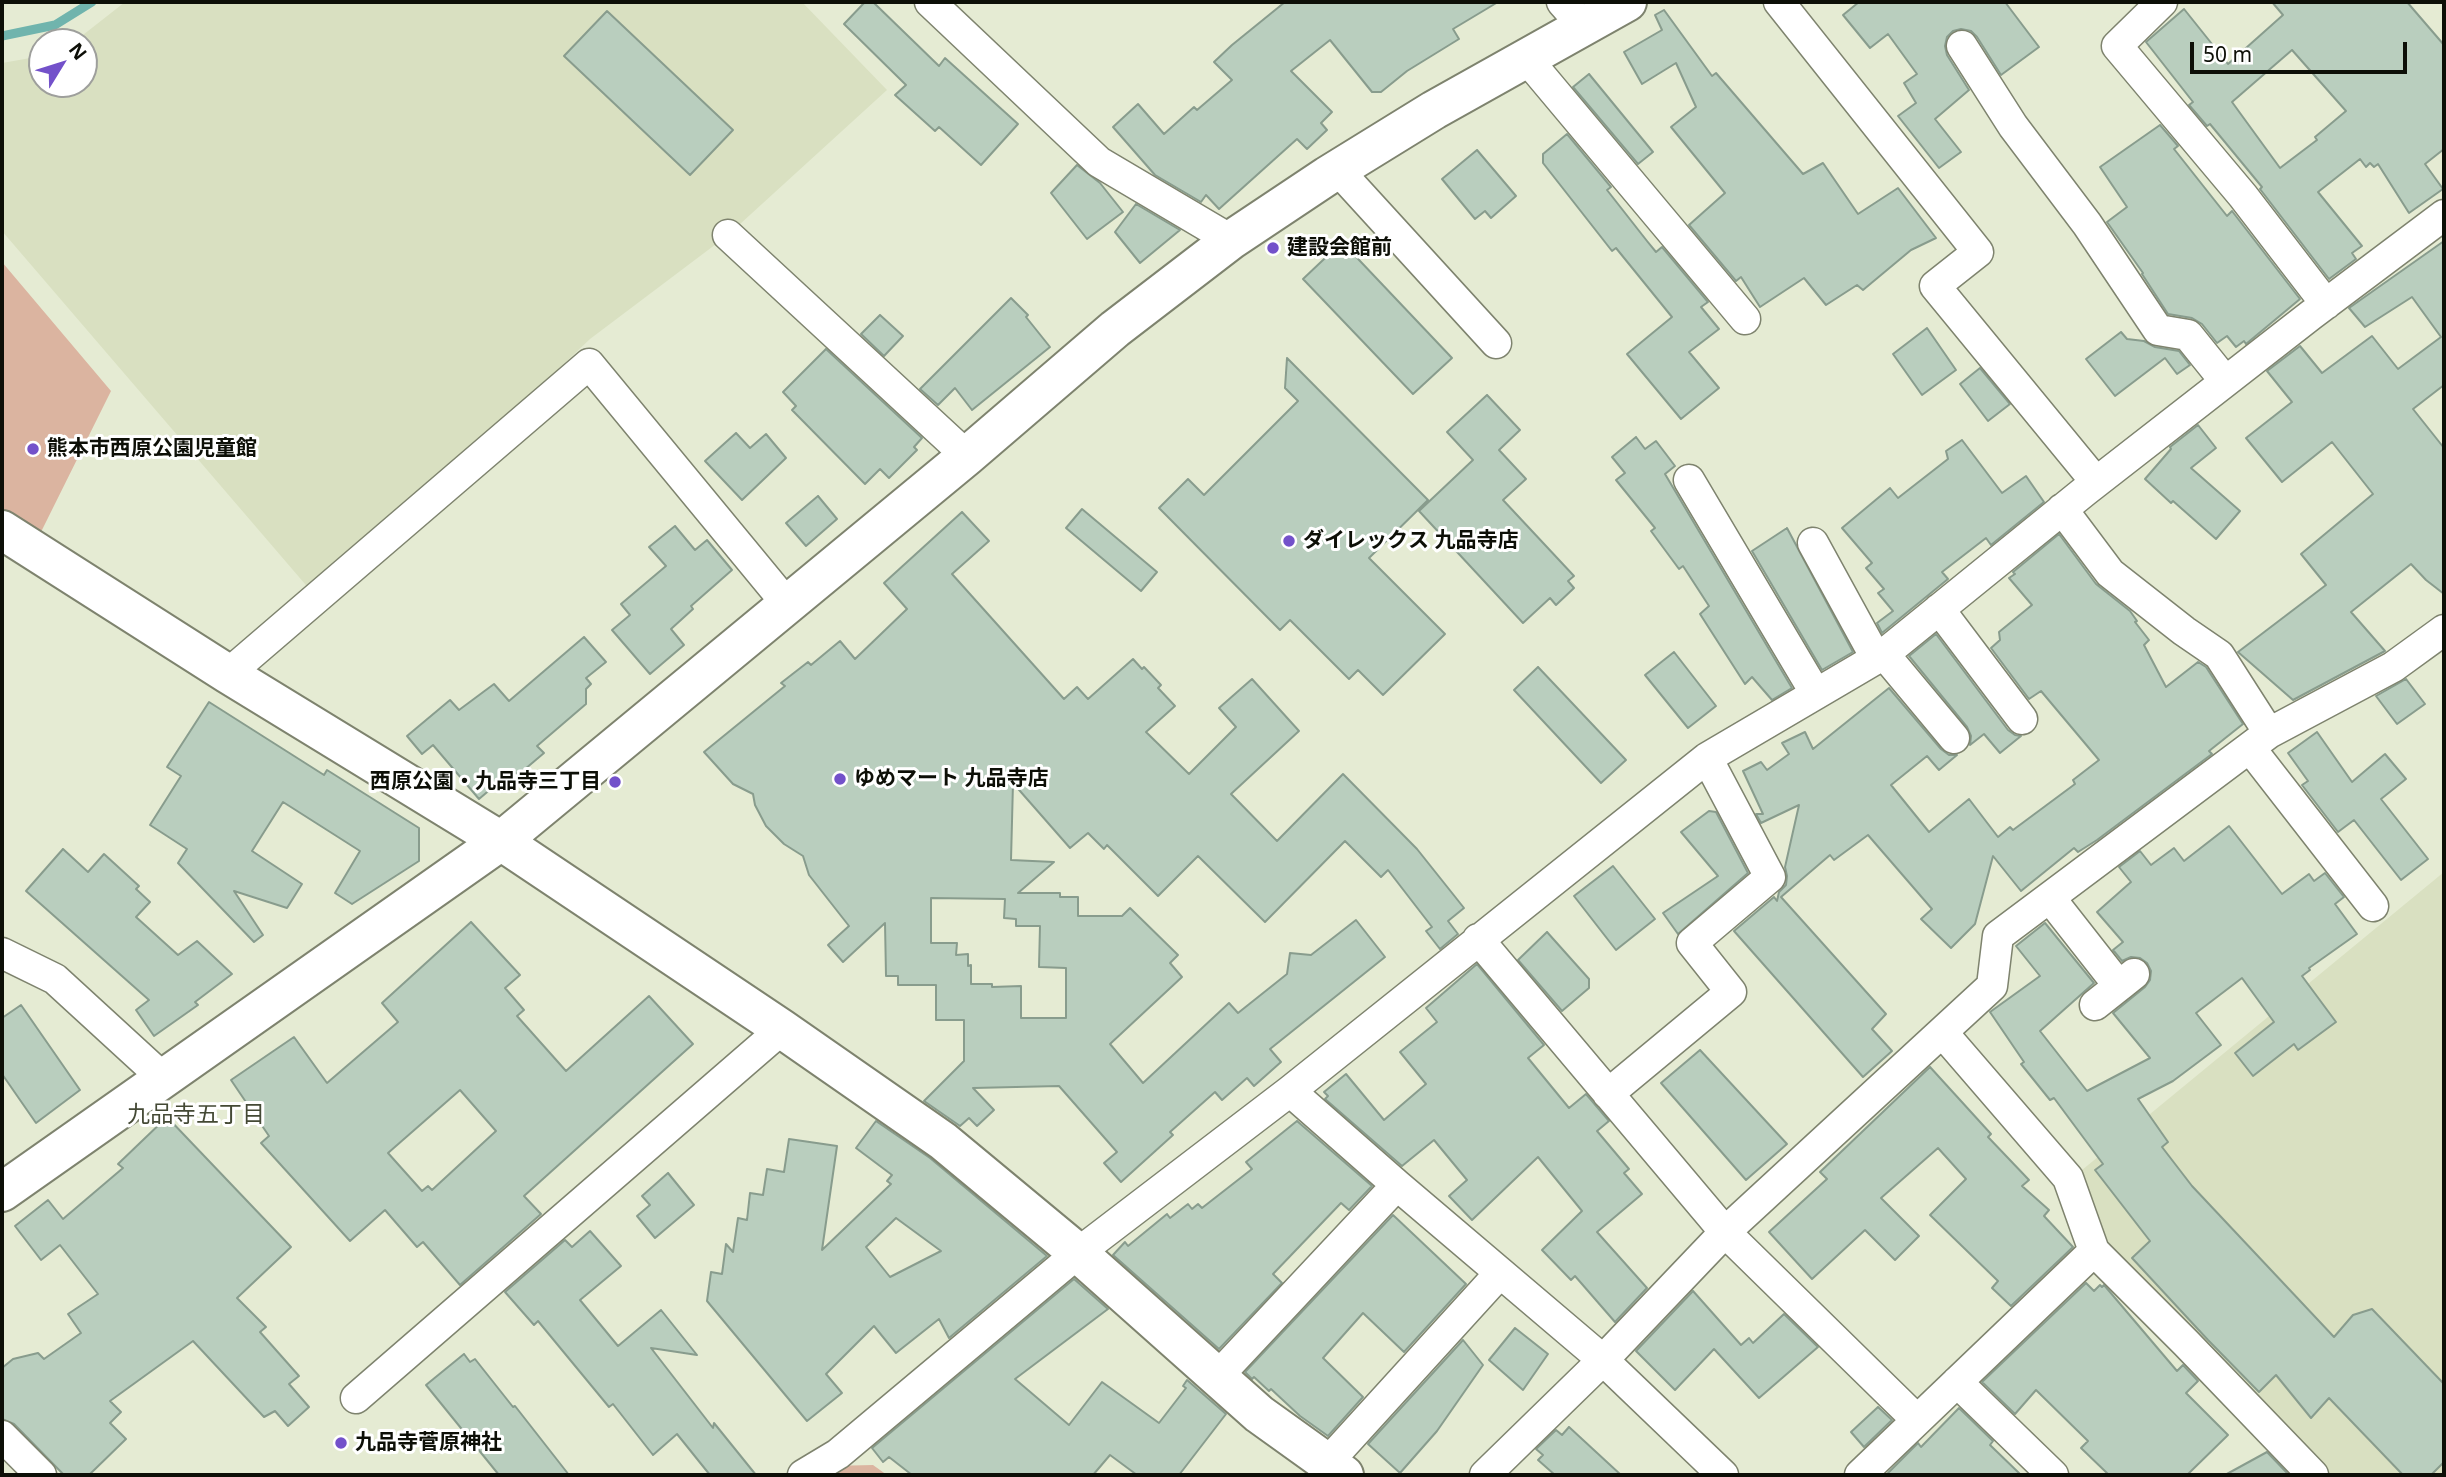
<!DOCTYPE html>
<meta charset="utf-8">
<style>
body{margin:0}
#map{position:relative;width:2446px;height:1477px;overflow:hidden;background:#e5ebd3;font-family:"Noto Sans",sans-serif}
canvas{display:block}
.frame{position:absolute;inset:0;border:4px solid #0d0f07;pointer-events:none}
.north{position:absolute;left:28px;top:28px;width:70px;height:70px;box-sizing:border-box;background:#fff;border:2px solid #9e9f9c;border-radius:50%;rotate:52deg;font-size:19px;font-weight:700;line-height:28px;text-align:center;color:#0d0f07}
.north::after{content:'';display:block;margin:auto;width:24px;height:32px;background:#7351ca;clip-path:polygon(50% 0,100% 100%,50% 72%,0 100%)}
.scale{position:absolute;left:2190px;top:42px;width:217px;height:32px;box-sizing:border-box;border:4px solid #0d0f07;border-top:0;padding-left:9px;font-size:21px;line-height:24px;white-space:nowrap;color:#0d0f07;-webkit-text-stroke:5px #fff;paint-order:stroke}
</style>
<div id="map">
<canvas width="2446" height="1477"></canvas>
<div class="frame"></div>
<div class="north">N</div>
<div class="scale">50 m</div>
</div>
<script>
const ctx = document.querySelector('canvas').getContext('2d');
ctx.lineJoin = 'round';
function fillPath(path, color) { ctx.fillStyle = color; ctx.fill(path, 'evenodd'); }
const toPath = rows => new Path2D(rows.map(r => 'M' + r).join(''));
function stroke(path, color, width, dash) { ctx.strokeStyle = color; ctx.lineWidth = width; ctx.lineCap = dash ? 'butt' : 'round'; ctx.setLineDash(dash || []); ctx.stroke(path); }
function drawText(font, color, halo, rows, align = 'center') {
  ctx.font = font + ' "Noto Sans","Noto Sans JP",sans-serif'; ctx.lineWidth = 6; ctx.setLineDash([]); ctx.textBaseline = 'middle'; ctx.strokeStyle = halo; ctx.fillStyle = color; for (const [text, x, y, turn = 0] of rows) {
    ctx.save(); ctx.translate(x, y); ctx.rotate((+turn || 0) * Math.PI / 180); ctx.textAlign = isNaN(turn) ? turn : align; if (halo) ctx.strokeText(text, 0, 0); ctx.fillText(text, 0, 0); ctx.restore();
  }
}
fillPath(toPath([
 [125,2,802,2,887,90,728,235,590,339,317,598,2,231,2,63,42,56,42,84,84,84,84,42,74,42],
 [2444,872,2444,1475,2324,1475,2093,1236,2076,1175]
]), '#d9e0c1');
fillPath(toPath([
 [2,262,111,391,39,536,2,510],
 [873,1465,887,1475,818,1475,830,1466]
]), '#dbb4a0');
stroke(toPath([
 [2,36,55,25,92,2]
]), '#70b4ad', 9);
const building = toPath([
 [865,2,873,2,939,66,945,58,1018,124,981,165,939,127,935,131,895,95,906,85,844,24,865,2],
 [1285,2,1498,2,1453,29,1459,39,1407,71,1381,92,1372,92,1330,40,1291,71,1332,112,1321,123,1327,130,1307,149,1297,139,1219,209,1206,195,1201,202,1155,175,1113,127,1138,104,1164,134,1194,107,1197,110,1232,80,1214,62,1232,45,1285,2],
 [1859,2,2005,2,2039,47,2001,75,1977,37,1971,31,1961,29,1953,31,1947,37,1945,46,1947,55,1969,90,1935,119,1961,152,1939,168,1898,116,1916,103,1904,83,1917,74,1888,34,1870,48,1843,15,1859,2],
 [2272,2,2407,2,2444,45,2444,149,2425,164,2443,189,2409,213,2378,164,2374,167,2370,163,2366,167,2360,159,2318,192,2362,246,2352,253,2356,259,2329,279,2260,189,2262,187,2210,124,2207,126,2189,105,2193,102,2146,42,2184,9,2228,64,2283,15,2272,2],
 [2292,50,2346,111,2315,137,2317,140,2280,168,2232,102,2292,50],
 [1664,10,1712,76,1716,73,1803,174,1823,163,1858,214,1898,188,1936,238,1911,250,1863,290,1857,285,1826,305,1804,278,1760,307,1741,277,1736,281,1689,225,1725,193,1671,127,1696,107,1676,63,1642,84,1624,52,1662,30,1655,15,1664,10],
 [607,11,733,130,690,175,564,56,607,11],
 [1589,74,1653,152,1638,164,1573,87,1589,74],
 [2160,125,2178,146,2174,149,2227,216,2232,211,2300,299,2246,344,2244,341,2236,347,2227,336,2217,343,2202,324,2192,318,2168,314,2142,274,2143,273,2107,222,2127,207,2100,167,2160,125],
 [1567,134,1611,187,1607,190,1647,241,1656,252,1662,247,1708,302,1701,307,1719,329,1689,352,1719,388,1681,419,1627,354,1672,317,1616,248,1612,251,1543,163,1543,154,1567,134],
 [1477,150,1516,196,1491,218,1485,211,1475,219,1442,179,1477,150],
 [1077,165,1100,183,1123,212,1087,239,1051,193,1077,165],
 [1136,204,1180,230,1140,263,1115,232,1136,204],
 [2444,241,2444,385,2413,409,2444,448,2444,594,2426,580,2411,564,2351,612,2385,651,2293,700,2238,652,2326,585,2301,554,2373,494,2332,442,2282,482,2246,438,2292,402,2267,371,2300,346,2322,373,2372,336,2398,369,2441,337,2412,297,2365,327,2349,308,2444,241],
 [1342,242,1452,358,1413,394,1303,279,1342,242],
 [1011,298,1028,315,1026,317,1050,347,972,410,955,388,938,405,920,389,1011,298],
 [880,315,903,336,884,356,861,334,880,315],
 [1927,328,1956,370,1922,395,1893,354,1927,328],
 [2121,332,2127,339,2144,341,2155,347,2179,351,2190,365,2177,374,2165,358,2115,396,2086,359,2121,332],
 [826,349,922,438,914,447,917,450,889,478,880,469,865,484,792,410,796,406,783,392,826,349],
 [1287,358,1428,500,1369,558,1445,634,1383,695,1358,670,1349,679,1290,620,1280,630,1159,508,1188,479,1204,495,1298,401,1285,388,1287,358],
 [1980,368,2010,404,1988,421,1960,384,1980,368],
 [1487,395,1520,430,1499,450,1526,479,1503,500,1574,576,1568,581,1574,588,1556,605,1550,598,1523,623,1419,511,1473,460,1447,432,1487,395],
 [2198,425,2216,448,2191,468,2240,511,2216,539,2173,501,2171,503,2145,479,2171,449,2170,447,2198,425],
 [736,433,750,448,766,434,786,458,742,500,705,461,736,433],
 [1636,437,1645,449,1656,441,1675,466,1665,474,1792,688,1772,700,1752,677,1745,684,1700,614,1709,606,1683,566,1679,569,1651,531,1655,528,1616,480,1625,473,1612,457,1636,437],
 [1962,440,2002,493,2026,476,2044,502,1991,545,1986,538,1942,572,1948,579,1882,633,1877,623,1893,611,1878,593,1884,589,1866,568,1872,563,1842,528,1890,488,1898,498,1948,459,1946,451,1962,440],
 [818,496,837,519,806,546,786,523,818,496],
 [1082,509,1157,572,1141,591,1066,528,1082,509],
 [962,512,989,541,952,574,1064,699,1077,687,1088,699,1133,659,1142,669,1144,667,1161,685,1158,688,1175,706,1146,732,1189,774,1236,727,1219,708,1252,679,1299,731,1231,794,1277,841,1343,774,1417,849,1464,908,1448,921,1458,934,1440,949,1426,931,1432,927,1388,870,1381,877,1345,841,1265,922,1198,856,1158,896,1107,845,1104,849,1088,833,1070,848,1013,783,1011,860,1054,862,1018,893,1060,893,1060,897,1078,897,1078,916,1122,916,1130,908,1178,955,1170,963,1182,977,1110,1044,1143,1083,1229,1003,1238,1013,1287,974,1290,953,1311,955,1356,920,1385,957,1270,1049,1281,1062,1254,1086,1247,1078,1222,1100,1215,1092,1170,1132,1173,1135,1121,1182,1104,1163,1117,1152,1059,1086,973,1088,994,1110,977,1126,969,1118,960,1126,924,1101,964,1061,964,1020,936,1020,936,985,898,985,898,976,886,976,885,923,843,962,828,945,849,926,809,875,803,856,784,844,766,826,755,805,753,794,733,784,704,752,785,686,781,683,808,662,811,665,840,641,855,659,907,609,884,583,962,512],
 [931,898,1005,899,1004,918,1016,919,1016,926,1040,926,1039,967,1066,968,1066,1018,1021,1018,1021,986,992,987,992,984,971,984,971,965,968,966,968,954,956,955,957,943,931,943,931,898],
 [675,526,695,550,707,540,732,570,691,606,693,609,671,629,684,645,650,674,612,630,630,615,621,604,666,566,649,547,675,526],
 [1787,528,1853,652,1822,670,1752,551,1787,528],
 [2059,534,2096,584,2130,611,2137,621,2135,622,2149,640,2144,645,2166,687,2198,662,2206,667,2243,724,2209,751,2212,754,2097,840,2078,852,2074,848,2021,891,1993,856,1975,924,1951,948,1921,919,1932,909,1868,835,1834,860,1830,855,1781,897,1886,1014,1872,1029,1892,1051,1863,1077,1734,931,1774,897,1777,901,1779,892,1786,885,1787,876,1785,867,1799,805,1761,823,1756,814,1763,814,1743,771,1761,762,1767,770,1789,754,1782,743,1805,732,1813,749,1889,688,1941,749,1949,755,1957,755,1939,770,1927,756,1891,785,1929,832,1969,799,1998,837,2010,827,2013,830,2075,784,2073,780,2099,760,2041,691,2029,699,1991,648,2000,640,1999,632,2032,605,2009,578,2015,574,2013,572,2059,534],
 [1936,634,2008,730,2015,735,2021,736,2000,753,1984,734,1970,745,1971,736,1967,727,1909,656,1936,634],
 [584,637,606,662,586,678,591,684,586,689,586,704,537,746,544,753,518,775,513,770,479,799,433,745,422,754,407,736,450,700,459,710,494,684,509,701,584,637],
 [1674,652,1716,706,1688,728,1645,675,1674,652],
 [1538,667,1626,760,1601,783,1514,690,1538,667],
 [2406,679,2425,704,2397,724,2376,696,2406,679],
 [209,702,324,775,327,770,419,828,419,861,352,904,335,893,360,851,283,802,252,851,302,884,287,908,234,891,263,935,254,942,178,863,187,849,150,825,181,776,167,767,209,702],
 [2317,732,2352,782,2385,754,2406,779,2381,799,2428,859,2401,880,2354,820,2338,832,2302,785,2308,781,2288,753,2317,732],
 [1709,811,1716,812,1748,873,1678,934,1663,913,1718,876,1681,832,1709,811],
 [2229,826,2282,894,2309,874,2314,881,2325,873,2344,897,2335,904,2357,934,2309,968,2310,970,2302,976,2336,1022,2298,1050,2294,1044,2253,1076,2235,1053,2274,1022,2242,978,2196,1013,2221,1045,2173,1081,2138,1099,2168,1142,2162,1147,2192,1186,2334,1337,2353,1315,2372,1309,2444,1384,2444,1462,2431,1475,2403,1475,2329,1398,2311,1418,2276,1375,2259,1392,2208,1340,2132,1258,2150,1241,2095,1170,2103,1164,2054,1098,2050,1100,2021,1064,2024,1062,1990,1012,2040,976,2016,946,2045,923,2094,983,2040,1031,2087,1091,2150,1058,2113,1013,2145,987,2150,980,2151,971,2147,963,2140,958,2131,957,2122,961,2113,950,2123,942,2097,912,2131,882,2119,867,2140,851,2151,865,2174,848,2184,861,2229,826],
 [63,849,88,872,104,854,139,886,136,889,150,902,136,917,178,955,197,941,232,974,195,1002,198,1005,154,1036,136,1010,149,1000,26,891,63,849],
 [1613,866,1655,919,1616,950,1574,896,1613,866],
 [471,922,520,975,505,988,524,1010,517,1016,566,1071,649,996,693,1044,524,1196,541,1214,460,1285,423,1242,417,1247,385,1210,350,1241,261,1143,269,1136,231,1080,294,1037,327,1083,398,1022,382,1003,471,922],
 [460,1090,496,1131,432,1190,428,1186,422,1191,388,1153,460,1090],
 [1547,932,1589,979,1589,988,1562,1011,1518,960,1547,932],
 [1477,964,1544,1045,1528,1058,1569,1108,1586,1094,1609,1121,1597,1131,1629,1169,1624,1173,1642,1194,1597,1232,1647,1288,1615,1322,1575,1276,1571,1280,1542,1250,1582,1211,1538,1157,1472,1220,1449,1196,1467,1180,1434,1140,1402,1166,1325,1099,1328,1096,1324,1092,1346,1074,1384,1120,1426,1084,1400,1052,1437,1022,1426,1008,1477,964],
 [21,1005,80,1090,36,1123,2,1074,2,1018,21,1005],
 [1700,1050,1787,1144,1746,1180,1661,1083,1700,1050],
 [1930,1067,1991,1134,1988,1137,2029,1180,2022,1186,2049,1210,2044,1216,2073,1247,2011,1306,1992,1288,1998,1281,1930,1215,1966,1179,1938,1148,1881,1198,1919,1236,1895,1260,1865,1230,1812,1279,1769,1232,1827,1179,1820,1172,1930,1067],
 [167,1117,291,1247,237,1298,266,1327,260,1332,299,1376,289,1384,309,1407,288,1426,275,1411,264,1417,193,1341,110,1401,121,1412,110,1423,126,1439,89,1475,64,1475,14,1424,2,1419,2,1368,13,1359,38,1353,44,1359,81,1333,68,1314,98,1294,60,1245,41,1260,15,1226,48,1200,63,1219,123,1168,118,1164,167,1117],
 [876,1121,930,1158,1047,1256,949,1338,939,1319,896,1353,874,1326,826,1374,842,1393,807,1421,707,1301,711,1272,722,1274,726,1244,733,1252,738,1218,747,1220,750,1193,763,1195,767,1169,784,1172,789,1139,837,1146,822,1250,891,1184,887,1181,892,1175,856,1148,876,1121],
 [896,1218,941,1251,890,1277,866,1247,896,1218],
 [1297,1121,1372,1186,1349,1210,1341,1203,1273,1274,1282,1283,1219,1349,1113,1255,1125,1242,1128,1246,1167,1214,1170,1218,1188,1204,1192,1209,1198,1204,1202,1208,1252,1169,1246,1162,1297,1121],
 [668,1173,694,1205,655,1238,637,1216,650,1205,642,1196,668,1173],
 [1393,1215,1466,1284,1404,1352,1363,1313,1323,1358,1363,1397,1328,1436,1300,1416,1271,1389,1269,1391,1254,1377,1252,1379,1245,1372,1393,1215],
 [590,1231,621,1266,580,1300,618,1346,661,1310,697,1355,651,1348,713,1428,714,1423,756,1475,710,1475,677,1434,653,1455,613,1404,609,1407,538,1321,534,1325,505,1292,565,1240,572,1247,590,1231],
 [1074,1279,1108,1309,1015,1379,1069,1425,1102,1382,1159,1423,1186,1388,1183,1386,1187,1380,1226,1414,1179,1475,1137,1475,1110,1455,1093,1475,912,1475,889,1457,883,1462,872,1448,1074,1279],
 [2086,1283,2094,1291,2100,1285,2102,1287,2104,1285,2177,1371,2183,1365,2198,1381,2186,1393,2228,1435,2187,1475,2109,1475,2081,1448,2088,1441,2036,1390,2015,1414,1982,1382,2086,1283],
 [1693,1291,1741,1345,1749,1338,1753,1343,1784,1314,1818,1347,1759,1398,1714,1349,1675,1390,1636,1351,1693,1291],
 [1515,1328,1548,1354,1523,1390,1489,1360,1515,1328],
 [1463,1340,1483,1365,1437,1431,1400,1473,1368,1444,1463,1340],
 [464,1354,470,1362,475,1359,513,1407,515,1406,569,1475,499,1475,426,1385,464,1354],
 [1878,1407,1892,1420,1864,1447,1851,1432,1878,1407],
 [1959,1408,1993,1441,1990,1445,2021,1475,1890,1475,1888,1473,1918,1443,1921,1447,1959,1408],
 [1569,1427,1621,1475,1555,1475,1538,1460,1543,1455,1536,1449,1556,1430,1562,1435,1569,1427],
 [2267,1452,2289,1475,2225,1475,2267,1452]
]);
fillPath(building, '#b9cebe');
stroke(building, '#889c8d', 2);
const minor = toPath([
 [930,2,1099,162,1231,240],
 [1562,2,1584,27],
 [1779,2,1978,252,1935,286,2096,482],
 [2162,2,2117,46,2243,196,2326,304],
 [1962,46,2013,126,2087,224,2158,330,2188,335,2225,381],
 [1527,59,1745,319],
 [1337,169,1496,343],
 [728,235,967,456],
 [1689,480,1816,694],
 [2062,509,2110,573,2184,631,2219,655,2269,733],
 [1813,543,1876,658],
 [1939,609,2022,719],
 [1884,654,1954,738],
 [228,674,589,364,787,604],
 [2250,748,2373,906],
 [2050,898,2119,986,2134,974],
 [1478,939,1725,1232,1917,1420],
 [2,953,55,979,163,1078],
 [2095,1005,2119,986],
 [1942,1032,2068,1178,2094,1251,2186,1343,2313,1475],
 [1290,1091,1397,1185,1603,1360,1723,1475],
 [1608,1094,1731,992,1692,943,1770,877,1707,758],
 [1217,1377,1397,1185],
 [1957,1382,2053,1475],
 [356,1398,782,1029],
 [2,1436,41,1475],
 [1327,1463,1500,1273],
 [803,1475,838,1454,1078,1253,1290,1091,1707,758,1884,654,2085,491,2311,315,2444,215],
 [1485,1475,1603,1360,1725,1232,1992,986,1998,936,2269,733,2393,667,2444,630],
 [1860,1475,2094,1251]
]);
const tertiary = toPath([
 [2,530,228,674,501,841,782,1029,943,1141,1078,1253,1259,1414,1344,1475],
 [2,1192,501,841,967,456,1115,329,1231,240,1327,176,1434,110,1627,2]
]);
stroke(minor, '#7e836e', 33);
stroke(tertiary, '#7e836e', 42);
stroke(minor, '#fff', 30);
stroke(tertiary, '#fff', 38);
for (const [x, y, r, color] of [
 [1273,248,7,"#7351ca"],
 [33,449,7,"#7351ca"],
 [1289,541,7,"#7351ca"],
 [840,779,7,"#7351ca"],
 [615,782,7,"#7351ca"],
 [341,1443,7,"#7351ca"]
]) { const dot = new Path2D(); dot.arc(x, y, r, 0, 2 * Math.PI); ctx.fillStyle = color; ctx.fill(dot); stroke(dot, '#fff', 2.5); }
drawText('bold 21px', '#0d0f07', '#fff', [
 ["建設会館前",1287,248],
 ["熊本市西原公園児童館",47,449],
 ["ダイレックス 九品寺店",1303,541],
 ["ゆめマート 九品寺店",854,779],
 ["西原公園・九品寺三丁目",601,782,"right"],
 ["九品寺菅原神社",355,1443]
], 'left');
drawText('23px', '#444935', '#fff', [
 ["九品寺五丁目",196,1115]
]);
</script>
